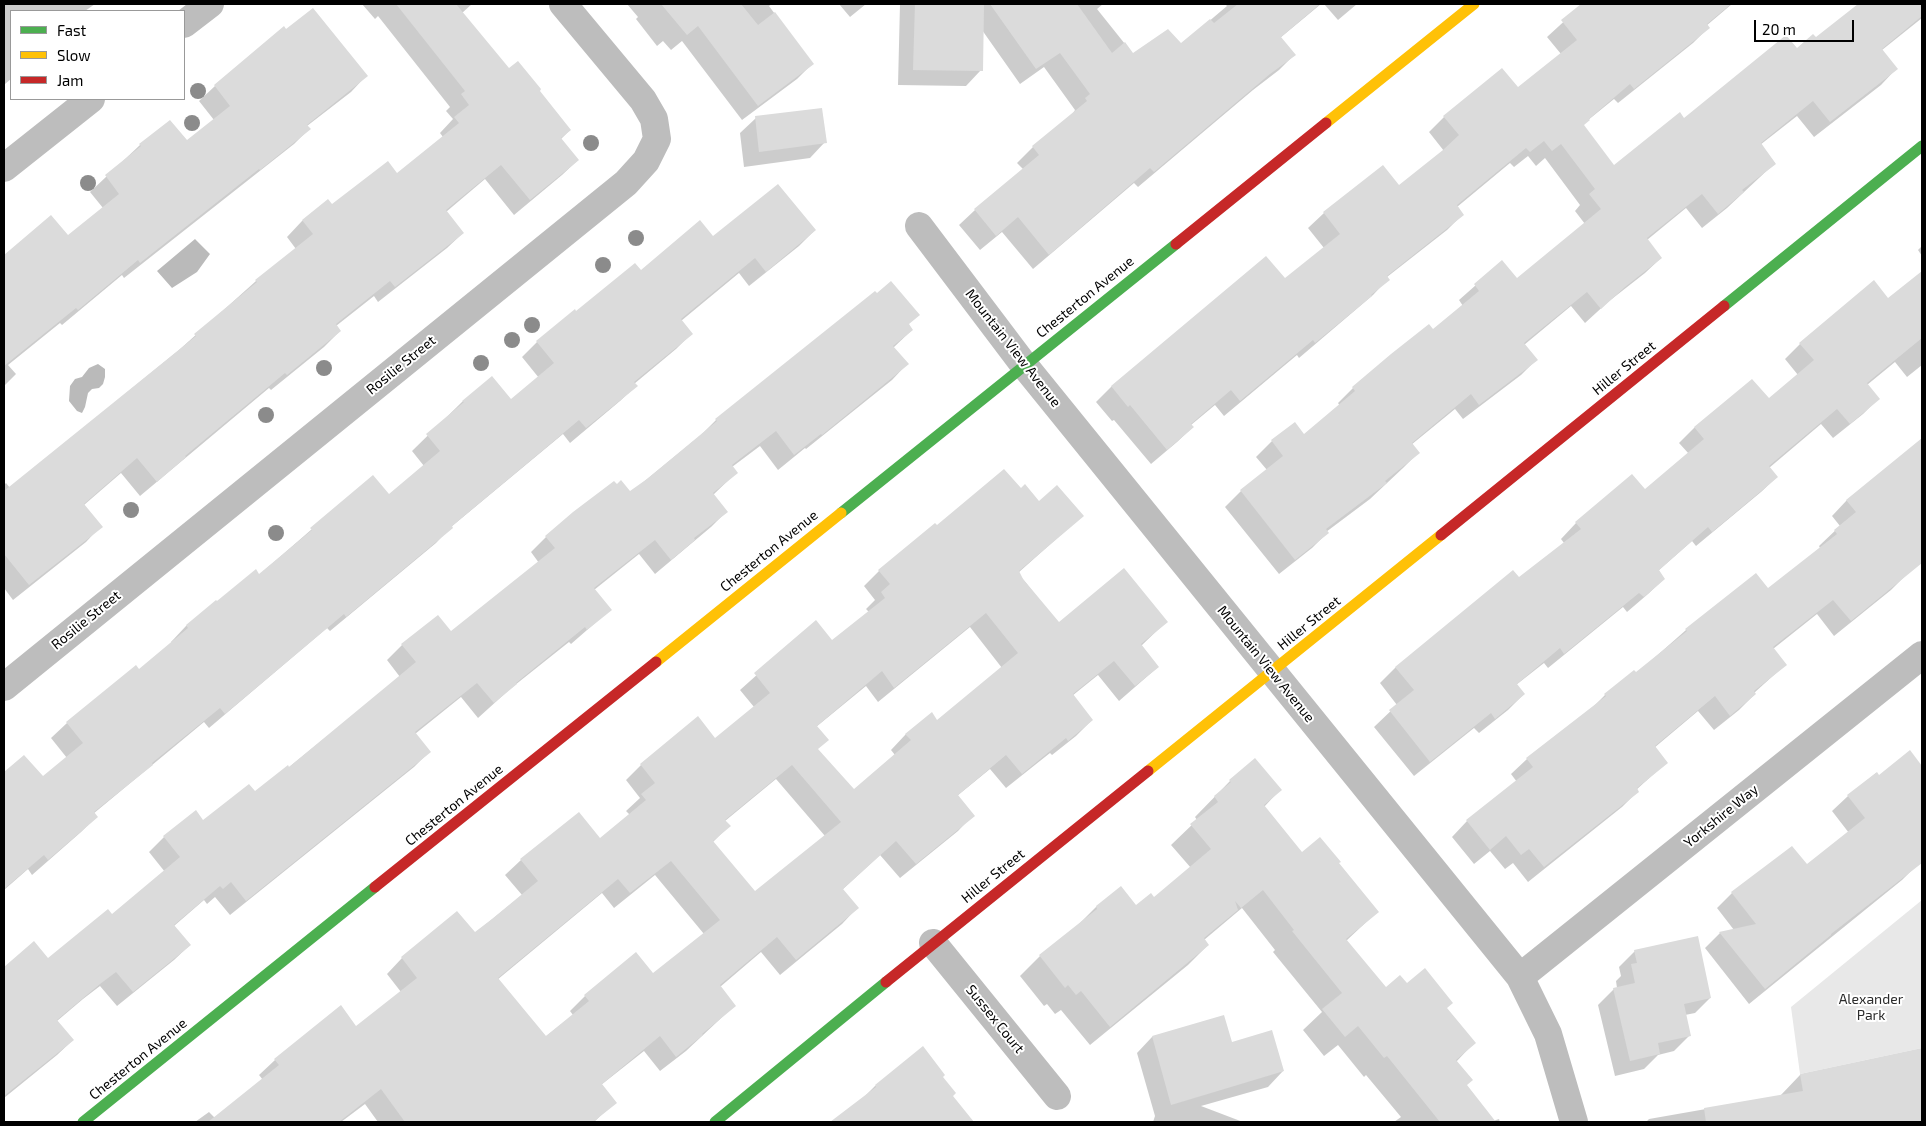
<!DOCTYPE html>
<style>
body{margin:0}
#map{position:relative;width:1926px;height:1126px;overflow:hidden;background:#fff;font-family:"Exo 2",sans-serif}
canvas{display:block}
.frame{position:absolute;inset:0;border:5px solid #000;pointer-events:none}
.legend{position:absolute;left:10px;top:10px;width:175px;height:90px;box-sizing:border-box;background:#fff;border:1px solid #999;margin:0;padding:6px 9px;list-style:none;font-size:15px;color:#000}
.legend li{display:flex;align-items:center;gap:10px;height:25px}
.legend b{width:25px;border:1px solid #999}
.scale{position:absolute;left:1754px;top:20px;width:100px;height:22px;box-sizing:border-box;border:2px solid #000;border-top:0;padding-left:6px;font-size:15px;line-height:18px;white-space:nowrap;color:#000;-webkit-text-stroke:4px #fff;paint-order:stroke}
</style>
<div id="map">
<canvas width="1926" height="1126"></canvas>
<div class="frame"></div>
<ul class="legend">
<li><b style="height:6px;background:#4caf50"></b>Fast</li>
<li><b style="height:6px;background:#ffc107"></b>Slow</li>
<li><b style="height:6px;background:#c62828"></b>Jam</li>
</ul>
<div class="scale">20 m</div>
</div>
<script>
const ctx = document.querySelector('canvas').getContext('2d');
ctx.lineJoin = 'round';
function fillPath(path, color) { ctx.fillStyle = color; ctx.fill(path, 'evenodd'); }
const toPath = rows => new Path2D(rows.map(r => 'M' + r).join(''));
function stroke(path, color, width, dash) { ctx.strokeStyle = color; ctx.lineWidth = width; ctx.lineCap = dash ? 'butt' : 'round'; ctx.setLineDash(dash || []); ctx.stroke(path); }
function drawText(font, color, halo, rows, align = 'center') {
  ctx.font = font + ' "Exo 2",sans-serif'; ctx.lineWidth = 4; ctx.setLineDash([]); ctx.textBaseline = 'middle'; ctx.strokeStyle = halo; ctx.fillStyle = color; for (const [text, x, y, turn = 0] of rows) {
    ctx.save(); ctx.translate(x, y); ctx.rotate((+turn || 0) * Math.PI / 180); ctx.textAlign = isNaN(turn) ? turn : align; if (halo) ctx.strokeText(text, 0, 0); ctx.fillText(text, 0, 0); ctx.restore();
  }
}
fillPath(toPath([
 [1922,900,1922,1048,1800,1074,1791,1007]
]), '#e8e8e8');
fillPath(toPath([
 [195,239,210,254,197,272,172,288,157,271],
 [98,364,105,369,105,377,103,384,99,388,92,389,88,393,85,407,82,413,77,411,69,401,70,386,75,379,82,377,89,368]
]), '#bababa');
fillPath(toPath([
 [4,4,95,4,85,11,11,11,11,79,5,84],
 [362,4,472,4,462,13,509,69,538,91,570,130,561,139,578,160,562,175,514,215,485,179,446,212,463,233,447,248,378,302,374,296,336,326,340,331,324,347,271,390,269,388,140,496,121,473,84,505,101,526,86,542,13,600,4,588,4,485,6,483,10,488,179,350,256,281,296,249,287,237,302,221,328,201,332,206,397,175,443,137,440,133,453,119,446,111,450,107,378,16,375,19],
 [627,4,772,4,769,6,812,64,797,79,742,120,682,41,671,50,663,41,657,46,636,19,638,17],
 [839,4,866,4,850,17],
 [900,4,1103,4,1097,9,1133,54,1181,45,1227,6,1225,4,1321,4,1280,38,1294,55,1279,70,1253,90,1138,187,1134,183,1033,269,1002,232,980,250,959,225,975,210,1024,170,1017,163,1033,147,1071,116,1075,110,1044,67,1020,84,982,30,981,70,966,86,898,85],
 [1324,4,1357,4,1338,20],
 [1583,4,1732,4,1706,26,1708,28,1693,43,1618,103,1614,99,1582,125,1614,166,1684,119,1816,39,1859,4,1922,4,1922,18,1882,50,1896,69,1881,85,1814,137,1797,116,1760,145,1775,163,1727,208,1702,228,1686,208,1647,240,1661,258,1645,273,1608,302,1585,323,1571,306,1524,345,1536,360,1521,375,1463,419,1455,409,1411,445,1418,453,1403,468,1370,499,1326,532,1327,533,1312,548,1279,574,1225,507,1241,491,1267,470,1256,457,1272,441,1295,424,1304,436,1340,406,1338,403,1353,388,1433,331,1463,306,1459,300,1502,262,1517,280,1585,224,1575,211,1580,205,1545,158,1536,166,1528,156,1514,167,1510,163,1457,207,1462,215,1447,230,1387,277,1388,279,1373,295,1299,358,1297,355,1224,416,1215,405,1191,425,1193,427,1177,442,1151,464,1114,420,1112,421,1096,402,1112,386,1284,280,1324,248,1308,228,1324,213,1383,166,1399,187,1444,151,1429,132,1444,117,1518,89,1561,54,1547,37],
 [284,28,366,76,351,92,307,126,309,129,294,144,124,278,122,275,62,325,60,323,8,365,16,374,4,386,4,256,51,217,67,237,103,208,90,192,140,145,170,122,186,142,214,120,199,101,215,86],
 [756,118,825,142,810,158,744,167,740,133],
 [815,230,799,246,749,286,739,273,681,321,691,334,676,349,634,384,636,386,620,401,570,443,563,434,451,527,436,543,330,631,327,628,209,728,204,722,93,814,96,817,81,832,32,875,28,869,4,890,4,774,24,756,42,778,67,758,51,738,67,723,139,671,172,643,171,642,186,626,216,602,259,575,372,477,388,496,424,466,412,451,463,401,492,377,511,400,539,378,522,357,537,342,576,313,640,272,713,238],
 [1922,246,1922,256,1918,250],
 [1922,272,1922,365,1907,377,1895,362,1867,385,1878,399,1863,414,1833,438,1821,424,1769,468,1777,477,1761,492,1696,546,1692,541,1658,571,1664,579,1648,594,1627,612,1623,607,1548,668,1544,663,1516,685,1524,694,1508,710,1479,733,1474,728,1414,776,1374,727,1397,705,1380,683,1396,667,1519,579,1564,543,1561,539,1576,523,1645,491,1689,454,1679,443,1695,427,1769,400,1798,375,1785,359,1800,344,1888,300],
 [908,325,912,330,893,348,907,364,892,380,806,449,805,448,778,470,760,446,732,467,736,473,713,495,726,512,711,527,655,574,639,554,594,590,610,610,571,644,569,642,510,689,478,718,461,697,415,734,429,752,414,767,230,915,215,897,207,904,204,900,174,926,190,945,174,960,117,1006,100,986,83,999,57,1021,73,1040,57,1055,4,1098,4,969,34,943,47,960,112,916,165,872,149,852,164,837,203,821,255,793,288,768,400,677,387,660,402,645,451,633,539,563,531,552,546,537,630,493,701,435,716,420],
 [1922,440,1922,531,1892,556,1907,574,1891,590,1834,636,1817,614,1773,649,1785,665,1754,693,1755,694,1739,710,1714,730,1698,711,1654,748,1666,763,1636,790,1637,792,1622,807,1528,882,1513,863,1505,869,1490,851,1474,864,1452,837,1467,821,1517,782,1511,774,1527,759,1590,710,1605,695,1636,674,1686,630,1768,590,1820,548,1819,546,1840,526,1832,516,1847,500],
 [1021,490,1039,502,1082,516,1018,573,1059,624,1166,622,1141,646,1158,667,1119,701,1098,675,1072,696,1092,720,1076,736,1052,755,1050,753,1006,788,990,769,957,796,973,815,958,831,900,878,880,855,842,890,857,908,842,924,780,975,761,952,720,987,734,1006,686,1051,660,1071,644,1051,601,1085,615,1102,594,1122,378,1122,365,1104,341,1122,195,1122,209,1112,215,1118,263,1080,259,1075,275,1060,356,1027,401,992,387,974,402,958,474,934,522,895,505,875,521,860,579,814,600,840,630,815,626,811,640,798,626,780,641,765,715,739,754,707,740,690,816,622,832,642,869,612,866,609,875,600,864,586,879,571,937,527],
 [970,627,1002,668,937,722,906,734,891,750,895,755,854,791,817,750,816,727,866,686,878,702],
 [776,779,825,836,755,892,713,842,729,826,725,821],
 [655,875,704,934,653,975,585,996,570,1011,573,1015,545,1037,497,980,602,893,614,908],
 [1910,752,1922,768,1922,841,1907,853,1917,865,1902,880,1749,1004,1705,948,1720,933,1734,930,1717,908,1732,893,1759,872,1806,866,1849,833,1832,811,1848,796,1876,773,1879,777],
 [1230,781,1280,790,1264,807,1302,853,1337,863,1377,912,1346,941,1386,989,1407,985,1446,1008,1474,1043,1456,1062,1466,1085,1493,1121,1499,1119,1500,1122,1394,1122,1401,1117,1366,1075,1364,1077,1338,1045,1324,1056,1303,1030,1322,1012,1273,952,1275,950,1242,908,1204,940,1208,945,1188,965,1090,1045,1061,1010,1055,1014,1047,1004,1044,1006,1020,976,1040,956,1077,926,1096,907,1121,887,1136,907,1154,899,1191,868,1171,845,1197,820,1195,817],
 [1635,951,1710,998,1695,1013,1685,1015,1690,1035,1674,1051,1658,1055,1644,1069,1615,1076,1598,1005,1614,989,1617,988,1616,981,1621,976,1619,967],
 [1223,1016,1231,1043,1283,1071,1268,1087,1201,1106,1243,1122,1153,1122,1155,1116,1137,1053,1152,1037],
 [1922,1049,1922,1122,1646,1122,1649,1119,1780,1096,1800,1075],
 [942,1077,952,1096,972,1122,833,1122,860,1101,875,1086]
]), '#0003');
fillPath(toPath([
 [396,4,456,4,509,68,518,61,541,89,540,91,571,130,561,138,579,160,530,200,501,165,446,210,464,233,395,287,390,281,336,324,341,331,287,375,285,373,185,456,186,457,157,482,137,458,84,504,103,527,29,585,4,554,4,491,196,336,194,334,257,282,255,280,313,234,302,220,328,199,332,204,388,161,397,173,459,123,454,117,469,105,461,94,465,91],
 [661,4,741,4,758,25,775,12,814,64,758,106,698,26,687,35],
 [915,4,984,4,983,71,913,70],
 [990,4,1077,4,1112,53,1125,42,1133,53,1168,29,1181,43,1210,19,1214,23,1238,4,1320,4,1281,37,1296,55,1270,74,1154,172,1150,168,1049,255,1018,217,996,236,974,209,1039,155,1032,146,1087,101,1085,98,1090,94,1060,53,1036,69],
 [1581,4,1731,4,1707,24,1710,28,1634,89,1630,84,1589,119,1590,120,1584,125,1614,165,1680,112,1684,118,1786,35,1797,48,1813,34,1816,37,1858,4,1922,4,1922,16,1882,49,1898,69,1830,122,1813,101,1761,143,1776,164,1742,190,1744,192,1718,214,1702,194,1647,238,1662,258,1625,287,1601,309,1587,292,1524,343,1538,360,1479,405,1471,394,1412,443,1420,453,1385,481,1387,483,1326,529,1329,533,1295,560,1240,490,1283,456,1271,440,1295,422,1304,434,1355,391,1352,387,1391,354,1429,324,1433,329,1479,291,1474,284,1502,260,1517,278,1601,209,1589,194,1595,189,1561,144,1552,151,1544,141,1530,152,1526,148,1457,205,1464,215,1387,276,1390,280,1371,295,1372,296,1315,343,1313,340,1240,401,1231,390,1191,424,1194,427,1167,450,1130,405,1128,407,1111,386,1266,256,1285,278,1340,234,1323,212,1383,165,1399,185,1443,150,1459,135,1443,116,1502,68,1518,87,1577,40,1561,20],
 [313,8,368,76,307,125,311,129,260,170,259,169,140,263,138,260,78,310,76,308,4,366,4,255,51,215,68,235,119,194,105,175,141,146,139,144,170,120,187,140,230,106,214,85,284,26,286,29],
 [822,108,827,143,759,152,755,116],
 [778,184,816,230,766,272,755,258,681,319,693,334,634,382,638,386,586,428,579,420,452,526,453,528,346,617,344,614,225,714,220,708,152,763,153,765,94,812,98,817,48,860,44,855,4,889,4,772,24,755,43,776,83,743,66,722,136,665,139,669,188,628,186,625,216,600,217,601,256,569,259,574,312,530,310,528,373,475,389,494,440,451,426,434,464,402,462,401,492,376,511,399,554,363,536,341,575,309,576,311,635,263,641,270,700,220,713,236],
 [1922,271,1922,338,1867,383,1880,399,1850,424,1837,409,1769,466,1778,477,1712,532,1708,527,1659,570,1665,579,1644,597,1639,593,1564,654,1560,648,1517,684,1525,694,1495,719,1491,713,1430,762,1389,710,1414,690,1395,667,1513,570,1519,577,1581,529,1575,522,1632,474,1645,489,1704,439,1694,427,1752,379,1769,398,1814,360,1799,343,1874,280,1888,298],
 [891,281,920,315,909,324,913,330,893,346,909,364,822,435,821,434,794,455,776,431,732,465,738,473,713,493,728,512,694,538,695,540,671,560,655,540,594,588,612,610,587,630,585,627,516,683,517,684,494,703,477,683,415,732,431,752,246,901,231,882,223,889,220,886,174,925,191,945,133,992,116,972,100,984,57,1020,74,1040,4,1096,4,967,34,941,48,958,108,909,112,914,180,857,163,836,196,810,203,820,249,784,255,791,288,765,289,767,416,662,401,644,438,615,451,631,555,548,545,536,573,512,614,481,617,484,621,480,630,491,647,479,717,421,715,419,875,291,877,293],
 [1922,438,1922,563,1851,621,1833,600,1773,647,1787,665,1754,691,1756,694,1730,716,1715,696,1655,746,1668,763,1637,788,1639,792,1544,867,1529,849,1521,855,1506,836,1490,850,1466,820,1533,767,1526,758,1606,696,1604,694,1634,670,1636,672,1687,631,1685,629,1756,573,1768,588,1837,534,1834,530,1856,512,1846,500],
 [1004,469,1021,488,1025,484,1039,501,1057,485,1084,516,1019,571,1023,579,1059,622,1124,568,1168,622,1141,644,1159,667,1135,686,1114,661,1073,694,1093,720,1068,741,1066,738,1022,774,1006,755,958,795,975,816,916,864,896,841,843,889,859,908,796,960,777,937,720,985,736,1006,702,1034,703,1035,676,1057,660,1036,602,1084,617,1103,593,1122,405,1122,381,1089,339,1122,208,1122,279,1065,274,1059,341,1005,356,1026,417,978,401,957,457,911,475,932,492,919,538,881,520,859,579,812,600,838,646,800,641,794,655,783,640,764,698,716,715,738,770,693,754,673,816,620,832,640,885,598,881,592,890,584,878,570,935,523,937,525],
 [986,613,1018,653,937,720,932,712,905,734,911,740,854,789,818,749,829,740,817,726,882,671,894,688],
 [792,765,841,822,755,891,713,841,731,826,725,820],
 [671,861,720,920,653,973,636,952,584,995,589,1001,546,1036,498,978,618,879,630,893],
 [1910,750,1922,766,1922,863,1831,934,1831,935,1765,989,1719,932,1756,924,1731,892,1792,846,1807,864,1865,818,1847,795,1877,772,1879,775],
 [1255,758,1282,790,1264,805,1302,852,1320,837,1341,862,1339,863,1379,912,1346,939,1386,987,1400,975,1407,983,1425,968,1453,1003,1447,1008,1476,1043,1456,1060,1473,1080,1467,1085,1496,1122,1440,1122,1387,1056,1384,1058,1358,1026,1345,1037,1322,1009,1342,993,1292,931,1294,930,1263,890,1241,908,1235,901,1238,910,1204,938,1209,945,1110,1027,1081,991,1076,995,1068,985,1065,988,1039,955,1097,909,1096,906,1121,886,1136,905,1151,893,1154,897,1211,849,1190,824,1218,802,1214,796,1231,782,1229,780],
 [1698,936,1711,998,1684,1004,1691,1036,1658,1043,1660,1054,1630,1061,1613,988,1635,983,1631,964,1637,963,1634,950],
 [1224,1015,1232,1042,1272,1030,1284,1071,1171,1105,1152,1036],
 [923,1046,945,1075,943,1077,956,1093,953,1096,974,1122,830,1122,876,1087,875,1085],
 [1922,1048,1922,1122,1706,1122,1704,1108,1803,1091,1800,1074]
]), '#dbdbdb');
stroke(toPath([
 [184,24,210,4],
 [4,168,91,99],
 [919,226,1024,365,1520,977,1548,1034,1574,1122],
 [4,687,626,183,646,161,657,139,654,119,643,100,563,4],
 [933,943,1057,1096],
 [1520,977,1922,655]
]), '#bdbdbd', 28);
stroke(toPath([
 [1724,306,1922,146],
 [841,513,1176,244],
 [83,1122,375,887],
 [715,1122,886,982]
]), '#4caf50', 11);
stroke(toPath([
 [1326,123,1474,4],
 [656,662,841,513],
 [1148,771,1441,535]
]), '#ffc107', 11);
stroke(toPath([
 [1176,244,1326,123],
 [1441,535,1724,306],
 [375,887,656,662],
 [886,982,1148,771]
]), '#c62828', 11);
ctx.fillStyle = '#8b8b8b';
for (const [x, y] of [
 [198,91],
 [192,123],
 [591,143],
 [88,183],
 [636,238],
 [603,265],
 [532,325],
 [512,340],
 [481,363],
 [324,368],
 [266,415],
 [131,510],
 [276,533]
]) { ctx.beginPath(); ctx.arc(x, y, 8, 0, 2 * Math.PI); ctx.fill(); }
drawText('14px', '#000', '#fff', [
 ["Chesterton Avenue",1085,297,-39],
 ["Mountain View Avenue",1013,348,52],
 ["Rosilie Street",401,365,-39],
 ["Hiller Street",1624,368,-39],
 ["Chesterton Avenue",769,551,-39],
 ["Rosilie Street",86,620,-39],
 ["Hiller Street",1309,623,-39],
 ["Mountain View Avenue",1266,664,51],
 ["Chesterton Avenue",454,805,-39],
 ["Yorkshire Way",1721,816,-39],
 ["Hiller Street",993,876,-39],
 ["Sussex Court",995,1019,51],
 ["Chesterton Avenue",138,1059,-39]
]);
drawText('14px', '#2c2c2c', '#fff', [
 ["Alexander",1871,999],
 ["Park",1871,1015]
]);
</script>
